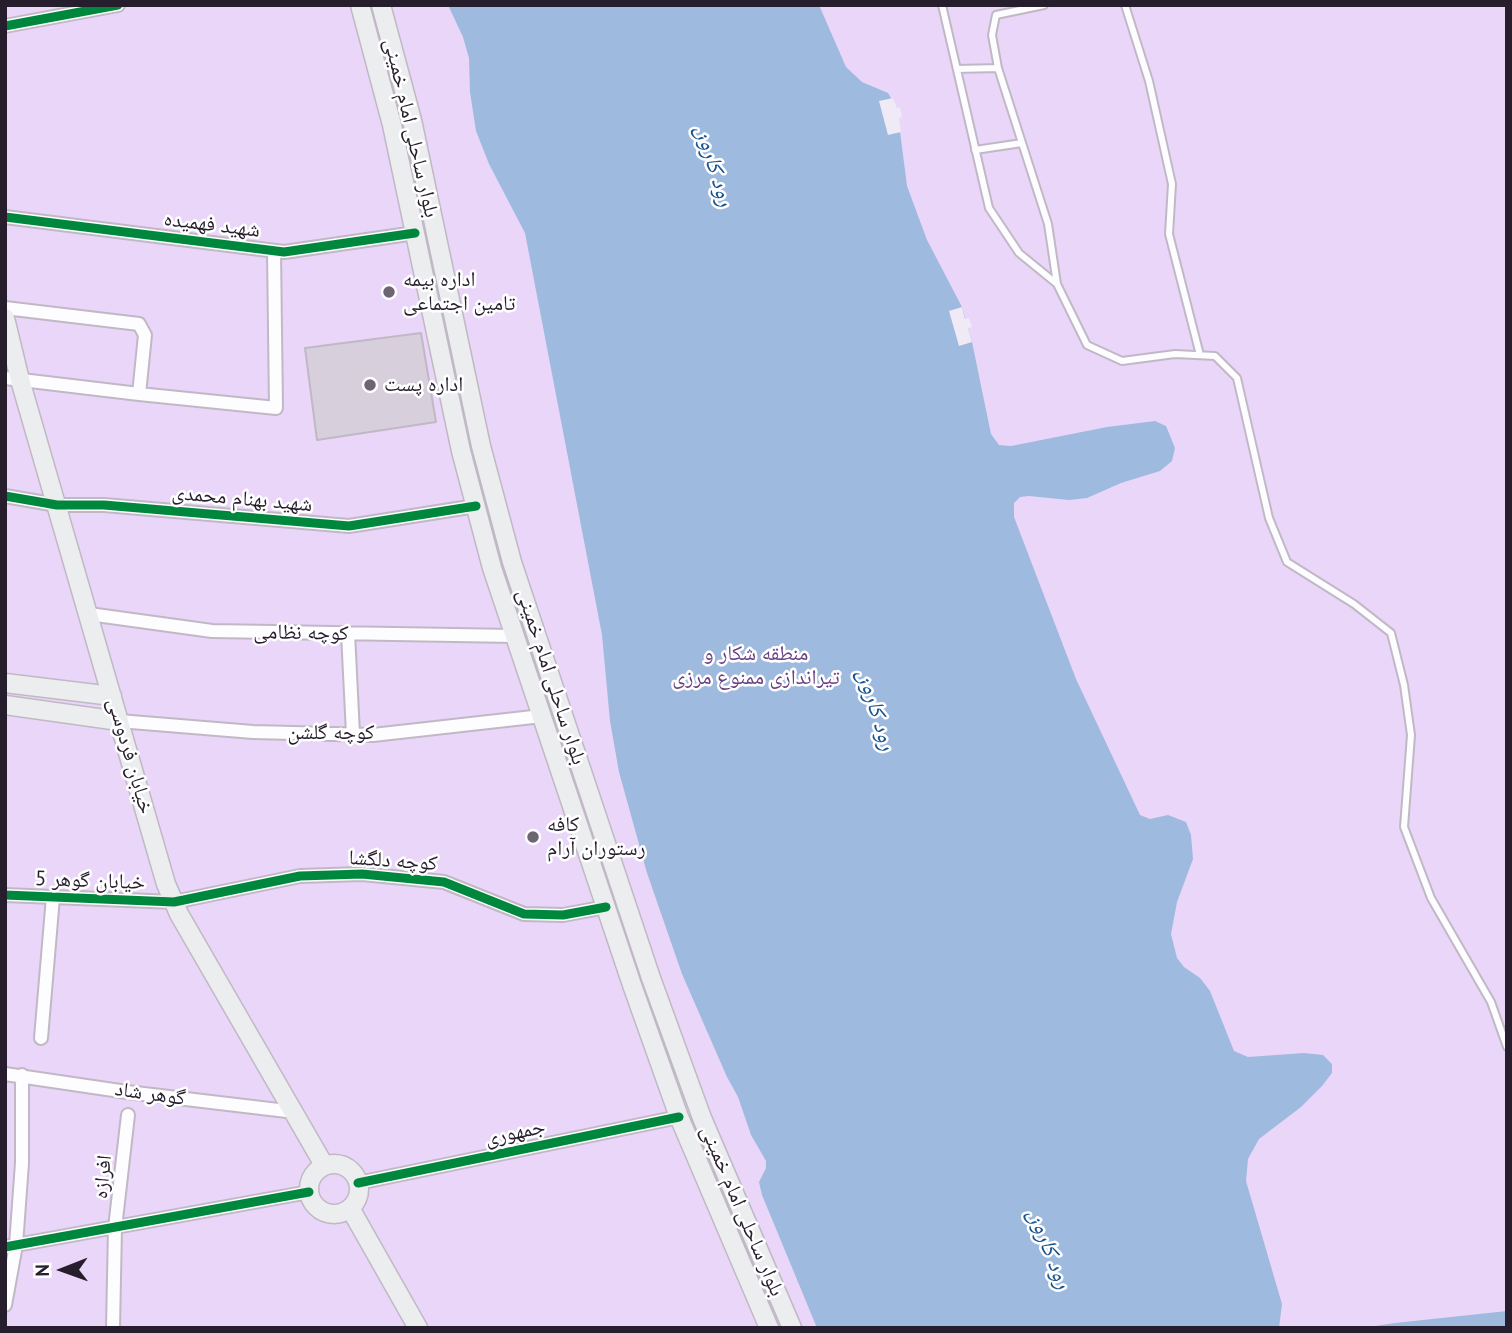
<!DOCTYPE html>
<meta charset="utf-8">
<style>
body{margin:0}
#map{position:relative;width:1512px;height:1333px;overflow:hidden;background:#f0e9f6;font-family:"PT Sans",sans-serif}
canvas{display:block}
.frame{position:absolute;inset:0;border:7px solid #261e2c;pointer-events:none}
.north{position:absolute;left:28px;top:1235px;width:70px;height:70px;-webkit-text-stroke:5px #fff;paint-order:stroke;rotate:269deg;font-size:19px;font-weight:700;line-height:28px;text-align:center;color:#261e2c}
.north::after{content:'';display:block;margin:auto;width:24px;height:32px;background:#261e2c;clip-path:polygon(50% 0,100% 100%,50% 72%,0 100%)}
</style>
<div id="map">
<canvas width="1512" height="1333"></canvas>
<div class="frame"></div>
<div class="north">N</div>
</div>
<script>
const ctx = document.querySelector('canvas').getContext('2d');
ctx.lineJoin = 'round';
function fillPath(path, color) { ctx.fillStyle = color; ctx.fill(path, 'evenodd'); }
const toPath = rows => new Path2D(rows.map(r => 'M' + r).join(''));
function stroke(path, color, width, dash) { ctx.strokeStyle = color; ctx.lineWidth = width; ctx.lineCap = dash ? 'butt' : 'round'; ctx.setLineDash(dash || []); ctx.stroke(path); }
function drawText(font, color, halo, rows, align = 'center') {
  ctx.font = font + ' "PT Sans","Noto Naskh Arabic",sans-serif'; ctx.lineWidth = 5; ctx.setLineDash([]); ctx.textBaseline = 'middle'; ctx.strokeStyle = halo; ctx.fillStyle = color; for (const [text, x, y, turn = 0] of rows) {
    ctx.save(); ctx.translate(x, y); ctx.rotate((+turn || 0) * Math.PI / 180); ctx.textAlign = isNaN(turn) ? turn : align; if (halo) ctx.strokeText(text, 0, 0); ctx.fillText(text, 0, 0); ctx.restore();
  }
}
fillPath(toPath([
 [5,5,1507,5,1507,1328,5,1328]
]), '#ead6f9');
fillPath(toPath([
 [448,5,819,5,846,67,862,82,888,93,897,108,907,186,927,240,962,307,972,342,991,434,999,445,1011,446,1107,427,1155,421,1166,426,1175,448,1172,461,1160,471,1121,483,1087,498,1069,500,1029,496,1020,497,1014,503,1014,517,1076,679,1140,815,1150,819,1168,815,1186,822,1191,835,1193,859,1177,902,1171,934,1177,958,1184,967,1200,978,1210,991,1234,1051,1248,1057,1304,1053,1323,1055,1332,1064,1332,1073,1322,1086,1301,1107,1259,1139,1248,1159,1246,1181,1282,1304,1279,1328,817,1328,762,1195,759,1182,766,1168,766,1161,751,1135,738,1097,727,1077,682,974,647,873,619,772,610,721,602,635,525,233,489,164,476,131,470,92,469,58,463,37],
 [1507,1311,1507,1328,1362,1328,1395,1323]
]), '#9fbadf');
fillPath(toPath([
 [893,98,897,108,900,107,902,117,899,119,901,132,888,135,879,101],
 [962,307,965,319,969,318,972,327,968,328,972,342,959,346,949,311]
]), '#f0e9f6');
const building = toPath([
 [421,333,436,422,317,440,305,348,421,333]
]);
fillPath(building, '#d7cfdc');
stroke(building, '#c0b9c5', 2);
const lane = toPath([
 [942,5,989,208,1019,253,1057,284,1087,345,1122,361,1175,354,1215,356,1237,378,1269,518,1287,562,1354,604,1391,633,1404,685,1411,735,1404,827,1431,898,1491,1002,1507,1047],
 [1125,5,1149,81,1172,184,1169,234,1200,355],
 [998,68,992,35,996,15,1044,5],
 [957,69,998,68,1048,224,1057,284],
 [975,150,1022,143]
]);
const street = toPath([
 [5,26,118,5],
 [5,217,284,252,415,233],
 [5,308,139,324,145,335,139,394,5,378],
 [139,394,276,408,274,251],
 [5,496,57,505,104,505,349,526,476,506],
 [89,614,212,631,515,636],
 [348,633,353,734],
 [119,721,253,732,373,735,542,716],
 [5,895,174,902,300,876,362,874,444,882,524,914,563,915,606,907],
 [41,1038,53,897],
 [5,1074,127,1092,295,1112],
 [358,1183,679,1117],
 [5,1247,309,1192],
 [5,1305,16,1245,22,1163,22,1075],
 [113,1328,115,1228,128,1115]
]);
const secondary = toPath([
 [360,5,392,125,461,451,492,568,632,985,679,1117,769,1328],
 [381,5,412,120,481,446,512,562,651,978,702,1118,792,1328],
 [5,318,20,380,166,884,179,914,324,1165],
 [5,683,112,696],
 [5,705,119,721],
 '309 1189a25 25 0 1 1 50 0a25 25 0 1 1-50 0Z',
 [350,1208,418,1328]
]);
stroke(lane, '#c0b9c5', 10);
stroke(street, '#c0b9c5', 16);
stroke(secondary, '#c0b9c5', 21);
stroke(lane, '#fdfcfe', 6);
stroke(street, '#fdfcfe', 12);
stroke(secondary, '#ebedef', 18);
stroke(toPath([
 [5,26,118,5],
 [5,217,284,252,415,233],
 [5,496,57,505,104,505,349,526,476,506],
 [5,895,174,902,300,876,362,874,444,882,524,914,563,915,606,907],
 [358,1183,679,1117],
 [5,1247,309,1192]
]), '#00873e', 9);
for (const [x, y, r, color] of [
 [389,292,7,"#6d6573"],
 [370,385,7,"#6d6573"],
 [533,837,7,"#6d6573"]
]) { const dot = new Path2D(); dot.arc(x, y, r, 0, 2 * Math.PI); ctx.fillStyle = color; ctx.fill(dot); stroke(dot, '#fff', 2.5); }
drawText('21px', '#261e2c', '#fff', [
 ["بلوار ساحلی امام خمینی",411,128,77],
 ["شهید فهمیده",212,225,7],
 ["شهید بهنام محمدی",242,499,5],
 ["کوچه نظامی",301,633,1],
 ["بلوار ساحلی امام خمینی",551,677,72],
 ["کوچه گلشن",331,733],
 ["خیابان فردوسی",130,756,74],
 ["کوچه دلگشا",393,861,4],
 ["خیابان گوهر 5",90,881,2],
 ["گوهر شاد",150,1094,8],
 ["جمهوری",515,1133,-12],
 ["افرازه",103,1177,-84],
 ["بلوار ساحلی امام خمینی",742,1211,67]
]);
drawText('21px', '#261e2c', '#fff', [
 ["اداره بیمه",403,280],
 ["تامین اجتماعی",403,304],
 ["اداره پست",384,385],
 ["کافه",547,825],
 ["رستوران آرام",547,849]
], 'left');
drawText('21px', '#694082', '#fff', [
 ["منطقه شکار و",756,654],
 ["تیراندازی ممنوع مرزی",756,678]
]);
drawText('italic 23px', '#18548f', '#fff', [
 ["رود کارون",714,166,73],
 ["رود کارون",876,710,73],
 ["رود کارون",1049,1249,69]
]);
</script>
